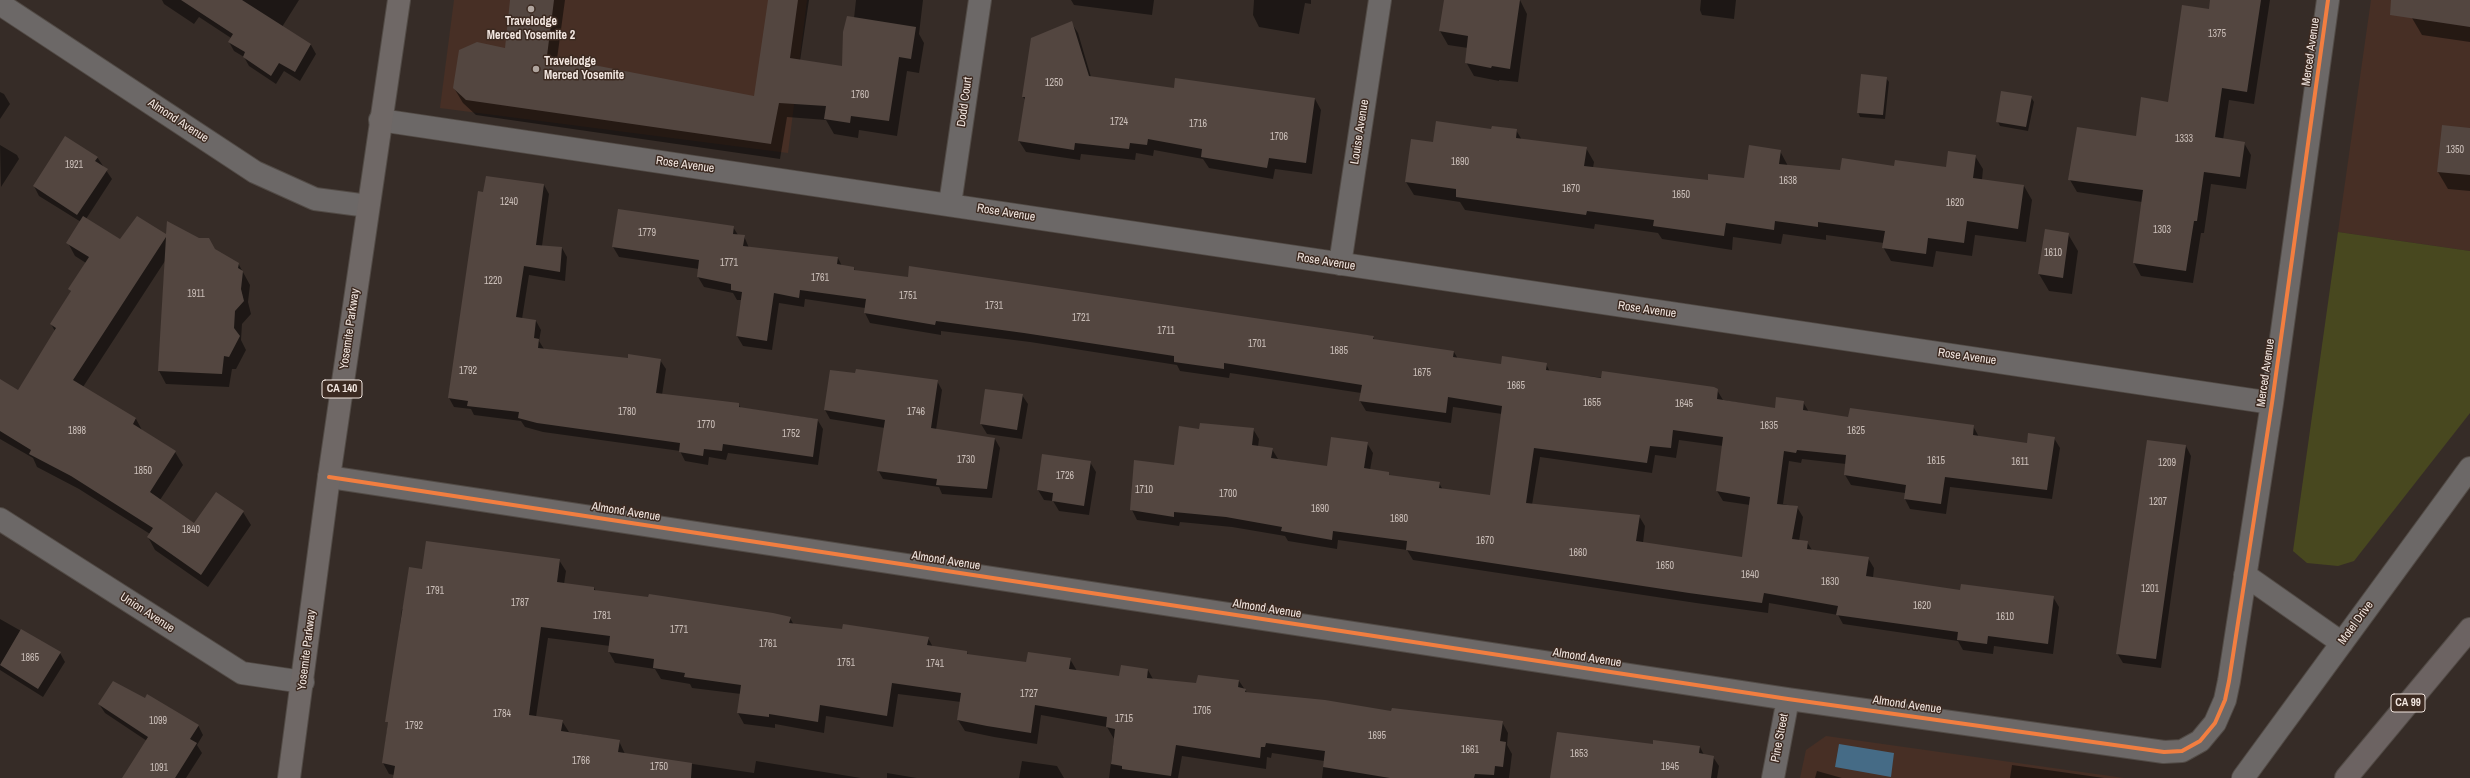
<!DOCTYPE html>
<style>
body{margin:0}
canvas{display:block;background:#362c27}
</style>
<canvas width="2470" height="778"></canvas>
<script>
const ctx = document.querySelector('canvas').getContext('2d');
ctx.lineJoin = 'round';
function fillPath(path, color) { ctx.fillStyle = color; ctx.fill(path, 'evenodd'); }
const toPath = rows => new Path2D(rows.map(r => 'M' + r).join(''));
function stroke(path, color, width, dash) { ctx.strokeStyle = color; ctx.lineWidth = width; ctx.lineCap = dash ? 'butt' : 'round'; ctx.setLineDash(dash || []); ctx.stroke(path); }
function drawText(font, color, halo, rows, align = 'center') {
  ctx.font = font + ' "Archivo Narrow",sans-serif'; ctx.lineWidth = 3; ctx.setLineDash([]); ctx.textBaseline = 'middle'; ctx.strokeStyle = halo; ctx.fillStyle = color; for (const [text, x, y, turn = 0] of rows) {
    ctx.save(); ctx.translate(x, y); ctx.rotate((+turn || 0) * Math.PI / 180); ctx.textAlign = isNaN(turn) ? turn : align; if (halo) ctx.strokeText(text, 0, 0); ctx.fillText(text, 0, 0); ctx.restore();
  }
}
fillPath(toPath([
 [454,0,807,0,788,153,440,108],
 [2371,0,2470,0,2470,251,2338,232],
 [1826,736,2124,778,1800,778,1806,750]
]), '#472f25');
fillPath(toPath([
 [2338,232,2470,251,2470,413,2354,561,2338,566,2307,563,2293,551]
]), '#48481f');
fillPath(toPath([
 [1839,744,1894,753,1891,777,1835,767]
]), '#456b86');
fillPath(toPath([
 [162,0,299,0,282,27,311,45,316,54,300,81,284,71,276,84,249,66,244,57,234,51,229,42,231,38,199,17,194,24,164,4],
 [511,0,565,0,557,59,755,97,769,0,809,0,800,61,843,67,854,18,856,0,923,0,919,34,924,43,919,73,907,71,897,136,859,130,858,138,834,134,826,120,787,117,780,159,476,115,463,103,454,88,506,49],
 [1071,0,1154,0,1152,15,1074,5],
 [1254,0,1311,0,1311,4,1305,3,1299,34,1259,27,1253,15],
 [1445,0,1520,0,1527,14,1518,82,1499,80,1499,81,1474,76,1466,62,1468,48,1448,45,1440,31],
 [1701,0,1736,0,1734,19,1702,15,1700,10],
 [2211,0,2270,0,2254,104,2229,100,2223,140,2244,143,2251,155,2246,189,2211,184,2204,233,2201,233,2193,283,2141,276,2134,263,2142,202,2077,192,2070,180,2137,137,2169,103,2210,10],
 [2414,0,2470,0,2470,42,2422,35,2412,18],
 [1071,22,1078,33,1091,77,1175,89,1315,99,1321,110,1312,174,1275,169,1273,179,1209,168,1203,159,1154,150,1153,156,1136,153,1135,160,1081,154,1080,160,1026,152,1019,141,1025,100,1023,97],
 [1886,78,1889,82,1885,119,1860,117,1858,112],
 [0,92,4,94,10,104,0,119],
 [2031,97,2034,102,2028,131,2000,126,1998,122],
 [2470,129,2470,191,2448,189,2438,172],
 [1492,130,1516,130,1522,140,1586,148,1594,162,1593,168,1708,181,1745,179,1780,151,1788,166,1841,171,1895,167,1946,169,1975,156,1983,169,1982,180,2024,186,2032,200,2026,242,1975,235,1972,256,1936,251,1933,267,1891,261,1883,247,1884,243,1826,235,1826,240,1783,234,1781,244,1733,237,1732,250,1662,239,1658,233,1595,224,1594,229,1465,210,1460,202,1414,195,1406,182,1434,143],
 [0,145,17,155,19,159,1,187],
 [97,157,112,179,86,219,121,240,167,235,214,250,238,263,250,285,248,302,251,314,242,324,241,340,246,350,236,369,232,369,229,387,166,384,159,371,165,261,83,387,136,419,142,430,175,452,183,465,160,500,194,525,216,493,243,512,251,525,208,587,155,550,148,537,150,534,79,489,37,467,33,458,0,439,0,380,18,391,55,331,51,324,71,292,70,289,86,263,75,256,68,243,81,222,39,196,34,186],
 [544,185,549,194,542,246,562,248,567,257,565,281,529,275,522,319,536,321,541,330,539,341,544,349,628,359,660,360,666,369,662,395,738,404,741,408,817,419,823,429,818,465,728,453,726,460,709,457,708,465,685,461,680,451,543,432,525,427,521,421,474,415,471,409,454,407,449,398],
 [733,227,738,235,744,236,749,248,838,258,842,266,854,268,855,271,1373,336,1375,341,1454,352,1458,359,1502,365,1546,364,1550,372,1717,390,1723,400,1776,409,1803,402,1809,412,1849,418,1973,426,1979,437,2028,444,2054,438,2060,448,2052,499,1950,487,1946,514,1910,509,1905,499,1905,493,1851,485,1845,475,1846,464,1802,459,1801,463,1789,461,1783,504,1797,507,1803,517,1799,541,1807,542,1812,550,1868,558,1874,568,1873,578,1961,591,2053,597,2059,607,2053,654,1994,646,1993,654,1963,650,1958,641,1843,624,1838,615,1769,603,1768,613,1696,603,1413,560,1407,550,1338,540,1337,549,1288,541,1285,536,1232,527,1180,522,1179,526,1137,520,1132,510,1175,466,1200,430,1253,429,1259,439,1258,447,1272,449,1278,459,1328,467,1367,443,1373,453,1370,470,1388,473,1391,477,1439,483,1443,490,1491,496,1502,414,1453,407,1451,423,1366,411,1360,401,1361,393,1230,373,1229,378,1180,371,1177,365,1030,342,941,331,941,335,870,323,865,313,865,308,805,299,804,307,779,303,772,350,743,346,737,336,742,300,737,300,733,293,704,287,698,277,699,269,619,257,613,247],
 [1679,440,1723,446,1717,491,1723,501,1750,505,1743,558,1643,543,1645,526,1639,516,1532,505,1540,457,1652,473,1655,455,1676,458],
 [2068,234,2078,251,2072,294,2049,291,2039,274],
 [856,374,937,381,942,390,936,430,995,439,1000,448,992,498,942,494,939,487,883,479,878,470,885,428,830,419,825,410],
 [1022,395,1028,404,1022,439,987,434,981,424],
 [2186,446,2191,456,2161,668,2123,663,2117,653],
 [1043,455,1090,462,1096,472,1089,515,1059,511,1053,501,1044,500,1038,490],
 [559,560,566,571,564,584,594,588,596,591,790,618,794,625,928,638,933,647,967,652,968,655,1027,663,1070,659,1077,671,1120,677,1148,670,1153,679,1197,684,1239,681,1248,694,1392,712,1502,722,1508,733,1507,745,1512,754,1509,778,1322,778,1324,761,1272,753,1271,758,1267,757,1266,769,1182,756,1178,778,1109,778,1114,739,1107,727,1041,715,1037,744,994,737,965,731,958,720,961,702,898,694,893,727,826,716,824,733,775,724,775,728,744,724,738,713,741,694,692,688,690,684,661,679,655,669,615,663,609,652,610,646,548,638,536,717,562,721,569,732,619,741,625,754,754,773,756,761,861,778,394,778,394,775,389,774,383,763,402,609,405,609,423,570],
 [0,619,60,653,65,662,43,697,0,670],
 [146,699,198,725,203,735,197,745,202,753,186,778,123,778,147,741,105,713,99,704],
 [1700,747,1704,755,1713,757,1719,766,1717,778,1551,778],
 [1022,761,1057,766,1064,778,1019,778],
 [2012,765,2104,778,2010,778],
 [1817,771,1842,778,1815,778],
 [887,773,917,778,887,778]
]), '#0007');
fillPath(toPath([
 [181,0,242,0,311,44,295,72,279,63,271,76,243,57,245,52,228,42,233,34],
 [510,0,554,0,547,56,754,96,768,0,798,0,790,58,842,66,843,32,847,16,916,27,911,59,899,57,889,121,851,116,850,123,824,119,826,106,779,103,771,144,466,100,453,88,459,50,477,42,505,48],
 [1444,0,1520,0,1510,69,1492,66,1491,68,1465,63,1468,36,1439,31],
 [2210,0,2261,0,2247,92,2222,88,2215,137,2245,142,2240,177,2204,172,2197,221,2194,221,2186,271,2133,263,2143,190,2068,180,2077,127,2136,136,2141,97,2168,102,2182,5,2209,9],
 [2391,0,2470,0,2470,27,2390,15],
 [1072,21,1089,76,1174,88,1175,78,1315,98,1306,163,1269,158,1267,168,1201,157,1202,149,1148,139,1147,145,1130,143,1129,149,1075,143,1074,150,1018,141,1025,97,1022,97,1031,38],
 [1861,74,1887,77,1883,115,1857,113],
 [2001,91,2032,96,2026,127,1996,122],
 [1436,121,1491,129,1492,126,1517,129,1516,138,1587,147,1584,166,1708,180,1708,174,1744,178,1749,145,1781,150,1779,164,1840,170,1842,158,1894,166,1895,160,1946,167,1948,151,1976,155,1973,178,2024,185,2018,229,1967,221,1964,243,1928,238,1926,254,1882,248,1885,231,1818,222,1818,227,1775,221,1774,230,1726,223,1724,236,1653,226,1654,220,1587,211,1586,215,1456,197,1456,189,1405,182,1411,139,1433,142],
 [2442,125,2470,128,2470,175,2437,172],
 [65,136,98,157,95,161,108,169,77,215,33,186],
 [486,176,544,184,536,245,562,247,560,272,524,266,516,317,536,320,534,338,539,339,538,348,628,358,628,354,661,359,656,393,739,403,739,407,752,409,818,419,813,457,723,444,722,451,704,449,703,456,679,452,680,443,537,423,518,418,519,412,467,406,468,401,448,398,478,191,483,192],
 [618,209,734,226,733,234,745,235,743,246,838,257,837,264,854,267,854,270,908,277,909,266,1374,336,1373,339,1454,351,1453,357,1501,364,1502,356,1547,363,1546,370,1601,378,1602,371,1714,387,1718,389,1717,399,1775,408,1776,397,1804,401,1803,410,1848,417,1850,408,1974,425,1973,435,2027,443,2028,433,2055,437,2047,490,1945,477,1941,504,1904,499,1906,485,1844,475,1846,455,1797,450,1796,453,1784,451,1777,504,1798,506,1792,539,1808,541,1807,549,1869,557,1866,576,1960,590,1961,584,2054,596,2048,644,1988,636,1987,644,1957,640,1958,632,1836,615,1838,606,1764,593,1762,603,1689,593,1406,550,1407,541,1333,531,1332,540,1281,531,1282,527,1226,517,1174,512,1174,517,1130,510,1134,460,1174,465,1179,426,1199,429,1200,423,1254,428,1252,445,1273,448,1271,458,1327,466,1331,437,1368,442,1364,468,1389,472,1389,475,1440,482,1439,488,1490,495,1502,406,1448,397,1446,413,1359,401,1362,385,1224,363,1224,369,1174,362,1174,356,1024,333,936,321,935,325,864,313,866,299,800,290,799,298,774,293,767,341,736,336,742,292,731,290,731,284,697,277,699,260,612,247],
 [1673,430,1723,437,1716,491,1750,497,1742,557,1636,541,1640,515,1526,503,1534,448,1647,463,1650,446,1671,448],
 [83,216,120,239,137,216,166,234,167,221,199,238,209,238,215,249,239,263,238,268,243,271,241,289,244,301,235,311,234,328,240,336,229,357,224,356,222,374,158,371,166,237,73,380,136,418,133,424,176,451,150,492,194,523,216,492,244,511,201,575,147,537,153,528,71,476,29,454,31,450,0,431,0,379,18,390,56,328,50,324,71,291,68,289,89,257,66,243],
 [2045,229,2069,233,2063,278,2038,274],
 [856,369,938,380,931,428,995,438,987,489,936,485,937,479,877,471,885,420,824,410,830,370,855,373],
 [985,389,1023,394,1017,430,980,424],
 [2147,440,2186,445,2156,659,2116,654],
 [1042,454,1091,461,1084,506,1052,501,1053,493,1037,490],
 [426,541,560,559,557,582,594,587,594,590,648,597,649,594,773,613,791,617,789,623,842,629,843,624,929,637,927,645,967,651,967,654,1026,662,1028,652,1071,658,1069,669,1119,676,1121,665,1148,669,1147,678,1196,683,1198,675,1239,680,1238,687,1246,689,1245,692,1325,700,1391,711,1392,708,1503,721,1500,741,1506,742,1503,767,1495,766,1494,775,1475,774,1474,778,1390,778,1323,767,1325,751,1266,743,1265,747,1261,747,1260,758,1176,745,1171,776,1122,769,1122,766,1111,764,1115,729,1106,727,1107,717,1035,705,1031,733,987,726,957,720,961,693,892,683,887,716,820,705,818,722,769,714,769,717,737,713,741,685,684,677,685,673,653,668,654,659,608,652,610,636,541,627,529,715,563,720,561,731,620,740,618,752,692,763,691,778,393,778,395,766,382,763,388,722,385,722,409,567,422,569],
 [21,629,61,652,38,689,0,665],
 [113,681,145,698,147,694,199,725,190,739,197,743,175,778,122,778,148,737,98,704],
 [1557,732,1653,744,1653,740,1700,746,1699,753,1714,756,1711,778,1550,778]
]), '#534640');
const minor = toPath([
 [0,4,255,172,315,199,368,206],
 [380,120,2272,403],
 [950,204,980,0],
 [1340,264,1380,0],
 [329,477,1788,699,2164,752,2182,751,2200,741,2215,723,2225,700,2229,681,2272,403,2328,0],
 [0,519,242,673,303,682],
 [2245,575,2342,643],
 [1773,778,1788,699],
 [2243,778,2470,468]
]);
const major = toPath([
 [289,778,329,477,399,0]
]);
const highway = toPath([
 [2346,778,2470,629]
]);
stroke(minor, '#524b46', 24);
stroke(major, '#524b46', 24);
stroke(highway, '#524b46', 24);
stroke(minor, '#6c6867', 22);
stroke(major, '#6f6866', 22);
stroke(highway, '#6c6362', 22);
stroke(toPath([
 [329,477,1788,699,2164,752,2182,751,2200,741,2215,723,2225,700,2229,681,2272,403,2328,0]
]), '#f27e40', 4);
for (const [x, y, r, color] of [
 [531,9,4,"#b0a59f"],
 [536,69,4,"#b0a59f"]
]) { const dot = new Path2D(); dot.arc(x, y, r, 0, 2 * Math.PI); ctx.fillStyle = color; ctx.fill(dot); stroke(dot, '#3c2a21', 1.5); }
drawText('10px', '#cabeb8', null, [
 ["1375",2217,34],
 ["1250",1054,83],
 ["1760",860,95],
 ["1724",1119,122],
 ["1716",1198,124],
 ["1706",1279,137],
 ["1333",2184,139],
 ["1350",2455,150],
 ["1690",1460,162],
 ["1921",74,165],
 ["1638",1788,181],
 ["1670",1571,189],
 ["1650",1681,195],
 ["1240",509,202],
 ["1620",1955,203],
 ["1303",2162,230],
 ["1779",647,233],
 ["1610",2053,253],
 ["1771",729,263],
 ["1761",820,278],
 ["1220",493,281],
 ["1911",196,294],
 ["1751",908,296],
 ["1731",994,306],
 ["1721",1081,318],
 ["1711",1166,331],
 ["1701",1257,344],
 ["1685",1339,351],
 ["1792",468,371],
 ["1675",1422,373],
 ["1665",1516,386],
 ["1655",1592,403],
 ["1645",1684,404],
 ["1780",627,412],
 ["1746",916,412],
 ["1770",706,425],
 ["1635",1769,426],
 ["1898",77,431],
 ["1625",1856,431],
 ["1752",791,434],
 ["1730",966,460],
 ["1615",1936,461],
 ["1611",2020,462],
 ["1209",2167,463],
 ["1850",143,471],
 ["1726",1065,476],
 ["1710",1144,490],
 ["1700",1228,494],
 ["1207",2158,502],
 ["1690",1320,509],
 ["1680",1399,519],
 ["1840",191,530],
 ["1670",1485,541],
 ["1660",1578,553],
 ["1650",1665,566],
 ["1640",1750,575],
 ["1630",1830,582],
 ["1201",2150,589],
 ["1791",435,591],
 ["1787",520,603],
 ["1620",1922,606],
 ["1781",602,616],
 ["1610",2005,617],
 ["1771",679,630],
 ["1761",768,644],
 ["1865",30,658],
 ["1751",846,663],
 ["1741",935,664],
 ["1727",1029,694],
 ["1705",1202,711],
 ["1784",502,714],
 ["1715",1124,719],
 ["1099",158,721],
 ["1792",414,726],
 ["1695",1377,736],
 ["1661",1470,750],
 ["1653",1579,754],
 ["1766",581,761],
 ["1750",659,767],
 ["1645",1670,767],
 ["1091",159,768]
]);
for (const [x, y, w] of [
 [342,389,40],
 [2408,703,34]
]) { const box = new Path2D(); box.roundRect(x - w / 2, y - 9, w, 18, 3); ctx.fillStyle = '#3c2a21'; ctx.fill(box); stroke(box, '#f2e6e0', 1); }
drawText('bold 11px', '#f2e6e0', null, [
 ["CA 140",342,389],
 ["CA 99",2408,703]
]);
drawText('bold 12px', '#f2e6e0', '#3c2a21', [
 ["Travelodge",531,22],
 ["Merced Yosemite 2",531,36],
 ["Travelodge",544,62,"left"],
 ["Merced Yosemite",544,76,"left"]
]);
drawText('12px', '#f2e6e0', '#3c2a21', [
 ["Merced Avenue",2311,52,-82],
 ["Dodd Court",965,102,-82],
 ["Almond Avenue",178,121,33],
 ["Louise Avenue",1360,132,-81],
 ["Rose Avenue",685,165,8],
 ["Rose Avenue",1006,213,9],
 ["Rose Avenue",1326,262,9],
 ["Rose Avenue",1647,310,8],
 ["Yosemite Parkway",350,329,-82],
 ["Rose Avenue",1967,357,8],
 ["Merced Avenue",2266,373,-82],
 ["Almond Avenue",626,512,9],
 ["Almond Avenue",946,561,9],
 ["Almond Avenue",1267,609,9],
 ["Union Avenue",147,613,33],
 ["Motel Drive",2356,623,-54],
 ["Yosemite Parkway",307,650,-83],
 ["Almond Avenue",1587,658,9],
 ["Almond Avenue",1907,705,8],
 ["Pine Street",1780,738,-79]
]);
</script>
